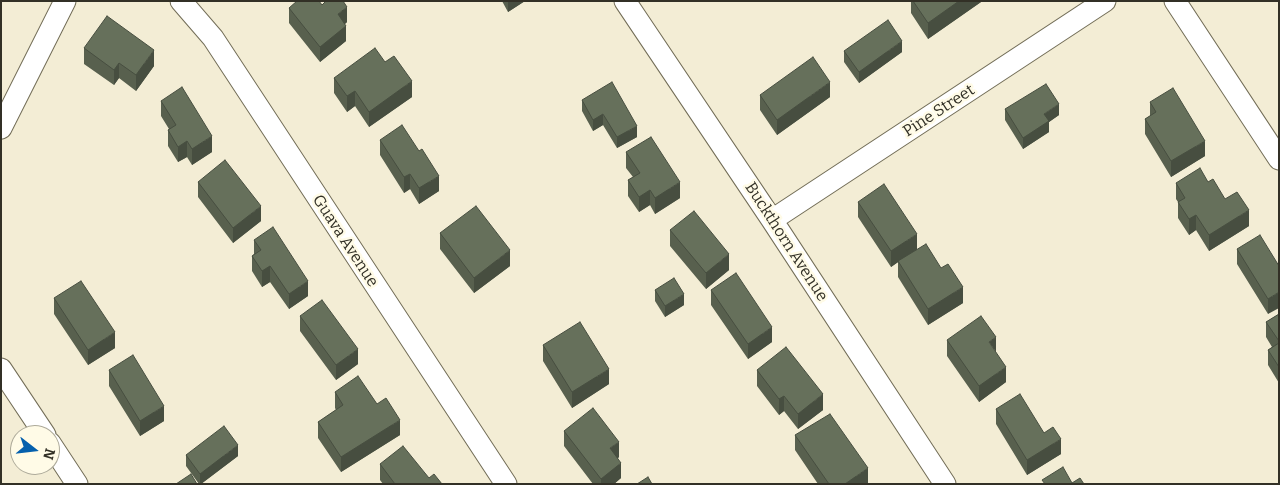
<!DOCTYPE html>
<style>
body{margin:0}
#map{position:relative;width:1280px;height:485px;overflow:hidden;background:#f3edd5;font-family:Bitter,serif}
canvas{display:block}
.frame{position:absolute;inset:0;border:2px solid #323026;pointer-events:none}
.north{position:absolute;left:10px;top:425px;width:50px;height:50px;box-sizing:border-box;background:#fffbe7;border:1px solid #adaa9a;border-radius:50%;rotate:106deg;font-size:14px;font-weight:700;line-height:20px;text-align:center;color:#323026}
.north::after{content:'';display:block;margin:auto;width:18px;height:22px;background:#0560ad;clip-path:polygon(50% 0,100% 100%,50% 72%,0 100%)}
</style>
<div id="map">
<canvas width="1280" height="485"></canvas>
<div class="frame"></div>
<div class="north">N</div>
</div>
<script>
const ctx = document.querySelector('canvas').getContext('2d');
ctx.lineJoin = 'round';
const toPath = rows => new Path2D(rows.map(r => 'M' + r).join(''));
function stroke(path, color, width, dash) { ctx.strokeStyle = color; ctx.lineWidth = width; ctx.lineCap = dash ? 'butt' : 'round'; ctx.setLineDash(dash || []); ctx.stroke(path); }
function fillPath(path, color) { ctx.fillStyle = color; ctx.fill(path, 'evenodd'); }
function drawText(font, color, halo, rows, align = 'center') {
  ctx.font = font + ' Bitter,serif'; ctx.lineWidth = 5; ctx.setLineDash([]); ctx.textBaseline = 'middle'; ctx.strokeStyle = halo; ctx.fillStyle = color; for (const [text, x, y, turn = 0] of rows) {
    ctx.save(); ctx.translate(x, y); ctx.rotate((+turn || 0) * Math.PI / 180); ctx.textAlign = isNaN(turn) ? turn : align; if (halo) ctx.strokeText(text, 0, 0); ctx.fillText(text, 0, 0); ctx.restore();
  }
}
const minor = toPath([
 [181,1,213,38,506,484],
 [625,1,772,220,945,484],
 [1175,1,1279,159],
 [1,128,65,1],
 [772,220,1105,1],
 [1,369,45,435],
 [50,443,77,484]
]);
stroke(minor, '#726d57', 23);
stroke(minor, '#fff', 21);
fillPath(toPath([
 [502,1,525,1,508,12],
 [911,1,981,1,981,2,928,39,911,13],
 [322,5,347,22,345,24,346,41,320,62,289,23,289,8],
 [84,48,154,66,136,91,119,78,114,85,84,64],
 [844,51,902,52,859,83,844,62],
 [385,62,412,97,369,127,355,106,347,112,334,93,334,78],
 [760,95,830,97,777,135,760,110],
 [582,100,637,137,617,148,603,125,593,131,582,111],
 [161,101,212,152,192,165,187,157,178,162,168,146,168,130,169,129,161,116],
 [1150,102,1205,156,1171,177,1145,134,1145,119,1150,116],
 [1005,109,1059,115,1049,122,1049,132,1023,149,1005,120],
 [380,140,439,191,419,204,410,189,404,193,380,155],
 [626,152,680,198,655,214,650,205,639,212,628,196,628,180,633,177,626,168],
 [198,182,261,221,233,243,198,197],
 [1208,182,1249,226,1209,251,1196,230,1189,235,1178,218,1178,202,1176,199,1176,183],
 [858,202,917,249,963,303,928,325,898,277,898,262,891,267,858,217],
 [670,230,729,270,706,289,670,246],
 [440,233,510,266,474,293,440,249],
 [254,240,308,296,289,309,270,282,262,287,252,271,252,256,254,254],
 [1237,249,1279,266,1268,314,1237,264],
 [655,290,684,305,665,317,655,301],
 [711,290,772,342,748,359,711,305],
 [54,298,115,348,88,365,54,314],
 [1279,314,1279,383,1268,365,1268,350,1272,347,1266,337,1266,322],
 [300,316,358,364,336,380,300,331],
 [947,340,1006,382,979,402,947,356],
 [543,345,609,384,572,408,543,361],
 [109,370,164,421,140,436,109,386],
 [757,370,823,410,798,429,784,411,779,415,757,386],
 [335,392,377,404,400,435,341,472,318,438,318,422,336,410,335,408],
 [996,409,1044,433,1061,454,1027,475,996,424],
 [564,431,619,457,618,458,621,478,614,484,593,484,564,446],
 [795,435,868,484,818,484,795,450],
 [186,455,238,456,201,484,199,484,186,466],
 [380,464,429,478,442,484,383,484,380,480]
]), '#58604e');
fillPath(toPath([
 [508,1,525,1,508,12],
 [959,1,981,1,981,2,928,39,928,23],
 [347,7,347,22,338,30,338,14],
 [346,26,346,41,320,62,320,47],
 [902,41,902,52,859,83,859,72],
 [154,50,154,66,136,91,136,75],
 [119,63,119,78,114,85,114,70],
 [412,81,412,97,369,127,369,112],
 [830,82,830,97,777,135,777,120],
 [355,91,355,106,347,112,347,96],
 [1059,104,1059,115,1049,122,1049,132,1023,149,1023,138,1044,114],
 [603,114,603,125,593,131,593,120],
 [637,126,637,137,617,148,617,137],
 [212,136,212,152,192,165,192,149],
 [187,141,187,157,178,162,178,147],
 [1205,141,1205,156,1171,177,1171,161],
 [410,174,410,189,404,193,404,177],
 [439,176,439,191,419,204,419,188],
 [680,182,680,198,655,214,655,198],
 [650,190,650,205,639,212,639,197],
 [261,206,261,221,233,243,233,228],
 [1249,210,1249,226,1209,251,1209,235],
 [1196,215,1196,230,1189,235,1189,219],
 [917,234,917,249,891,267,891,251],
 [510,250,510,266,474,293,474,278],
 [729,254,729,270,706,289,706,273],
 [270,266,270,282,262,287,262,271],
 [308,281,308,296,289,309,289,294],
 [963,287,963,303,928,325,928,309],
 [1279,292,1279,308,1268,314,1268,299],
 [684,294,684,305,665,317,665,306],
 [772,327,772,342,748,359,748,344],
 [115,332,115,348,88,365,88,350],
 [996,337,996,352,989,342],
 [358,349,358,364,336,380,336,365],
 [1006,367,1006,382,979,402,979,386],
 [609,369,609,384,572,408,572,392],
 [823,394,823,410,798,429,798,414],
 [784,396,784,411,779,415,779,399],
 [164,406,164,421,140,436,140,421],
 [400,420,400,435,341,472,341,457],
 [1061,439,1061,454,1027,475,1027,460],
 [619,442,619,457,610,464,610,448],
 [238,445,238,456,201,484,200,484,200,474],
 [621,463,621,478,614,484,601,484,601,479],
 [868,468,868,484,845,484]
]), '#474e40');
const building = toPath([
 [297,1,319,1,322,5,326,1,343,1,347,7,338,14,346,26,320,47,289,8,297,1],
 [913,1,959,1,928,23,913,1],
 [107,16,154,50,136,75,119,63,114,70,84,48,107,16],
 [888,20,902,41,859,72,844,51,888,20],
 [375,48,385,62,394,56,412,81,369,112,355,91,347,96,334,78,375,48],
 [813,57,830,82,777,120,760,95,813,57],
 [612,82,637,126,617,137,603,114,593,120,582,100,612,82],
 [1046,84,1059,104,1044,114,1049,121,1023,138,1005,109,1046,84],
 [182,87,212,136,192,149,187,141,178,147,168,130,176,125,161,101,182,87],
 [1173,88,1205,141,1171,161,1145,119,1156,112,1150,102,1173,88],
 [402,125,419,151,422,149,439,176,419,188,410,174,404,177,380,140,402,125],
 [651,137,680,182,655,198,650,190,639,197,628,180,640,173,626,152,651,137],
 [225,160,261,206,233,228,198,182,225,160],
 [1200,168,1208,182,1213,179,1225,199,1237,192,1249,210,1209,235,1196,215,1189,219,1178,202,1185,198,1176,183,1200,168],
 [884,184,917,234,891,251,858,202,884,184],
 [476,206,510,250,474,278,440,233,476,206],
 [694,211,729,254,706,273,670,230,694,211],
 [273,227,308,281,289,294,270,266,262,271,252,256,261,250,254,240,273,227],
 [1260,235,1279,266,1279,292,1268,299,1237,249,1260,235],
 [926,244,941,268,948,264,963,287,928,309,898,261,926,244],
 [736,273,772,327,748,344,711,290,736,273],
 [674,278,684,294,665,306,655,290,674,278],
 [81,281,115,332,88,350,54,298,81,281],
 [322,300,358,349,336,365,300,316,322,300],
 [1279,314,1279,341,1266,322,1279,314],
 [981,316,996,337,989,342,1006,367,979,386,947,340,981,316],
 [580,322,609,369,572,392,543,345,580,322],
 [1279,343,1279,367,1268,350,1279,343],
 [786,347,823,394,798,414,784,396,779,399,757,370,786,347],
 [133,355,164,406,140,421,109,370,133,355],
 [358,376,377,404,386,398,400,420,341,457,318,422,343,405,335,392,358,376],
 [1020,394,1044,433,1053,427,1061,439,1027,460,996,409,1020,394],
 [593,408,619,442,610,448,621,463,601,479,564,431,593,408],
 [830,414,868,468,845,484,829,484,795,435,830,414],
 [224,426,238,445,200,474,186,455,224,426],
 [403,446,429,478,434,474,442,484,395,484,380,464,403,446],
 [1063,467,1072,483,1080,478,1084,484,1045,484,1042,480,1063,467],
 [191,474,197,484,176,484,191,474],
 [648,477,652,484,637,484,648,477]
]);
fillPath(building, '#66705b');
stroke(building, '#474e40', 1);
drawText('16px', '#323026', '#fffbe7', [
 ["Pine Street",939,111,-33],
 ["Guava Avenue",345,241,57],
 ["Buckthorn Avenue",786,242,57]
]);
</script>
